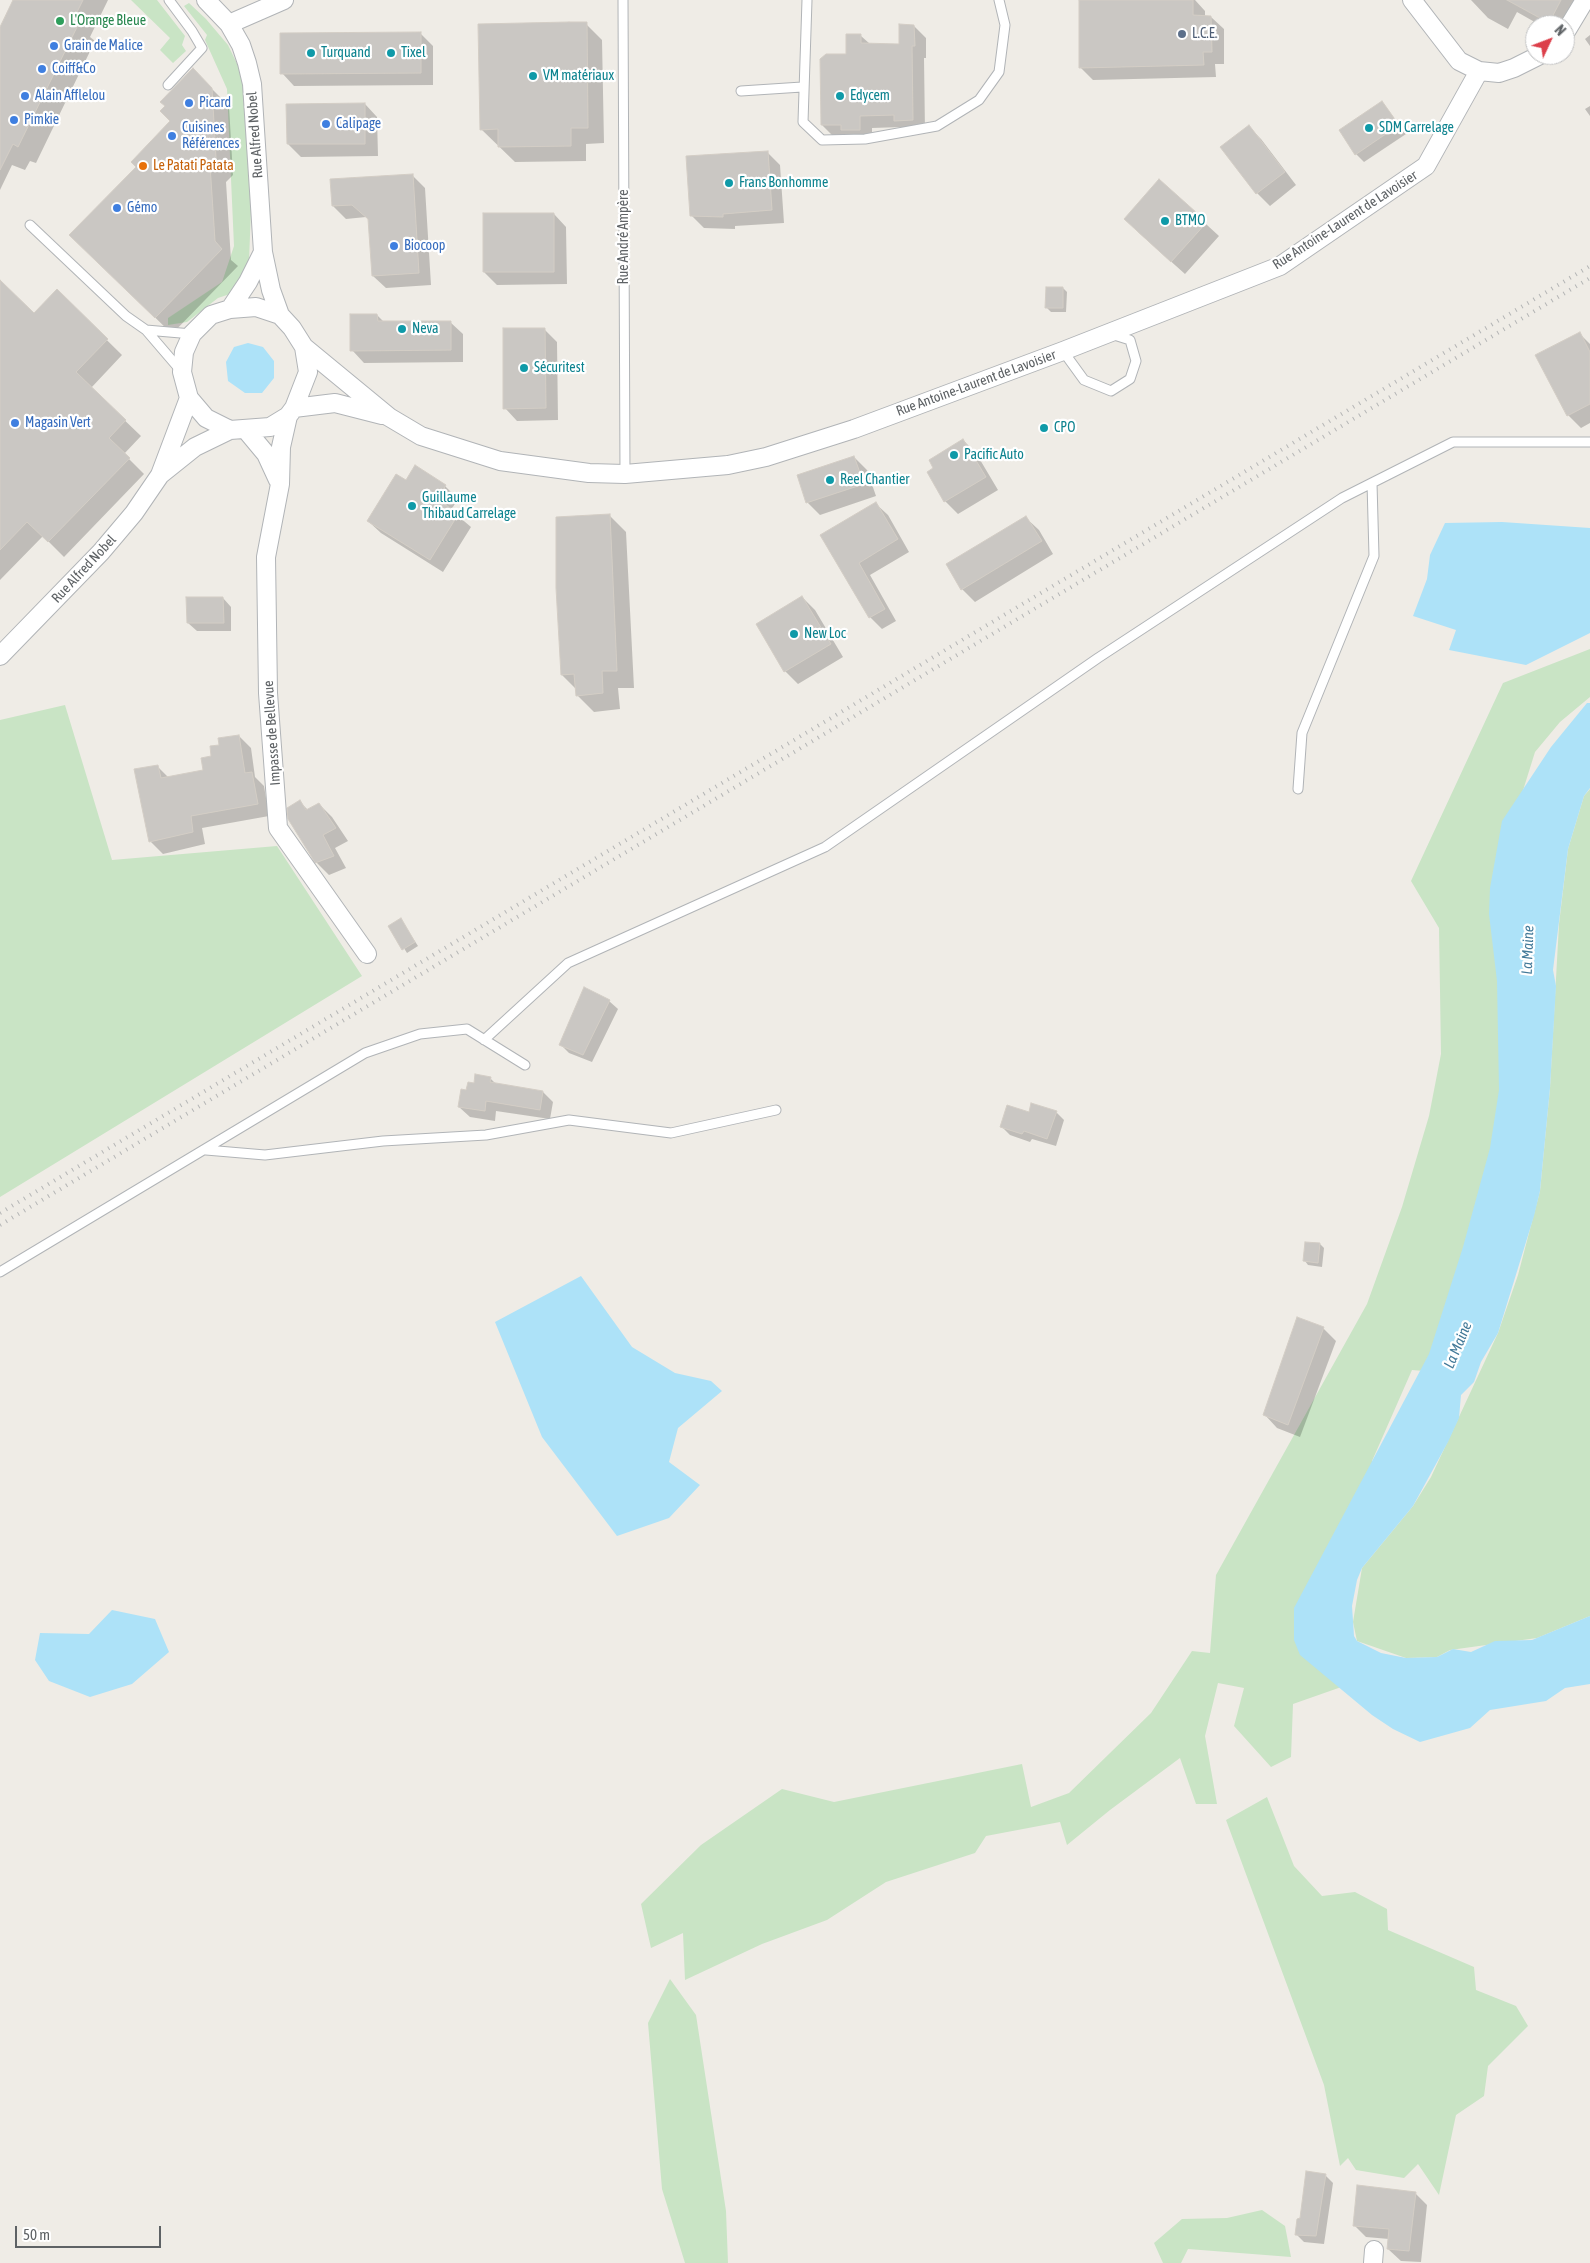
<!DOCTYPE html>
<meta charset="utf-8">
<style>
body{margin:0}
#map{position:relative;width:1590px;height:2263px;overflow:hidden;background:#efece6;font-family:"Asap Condensed",sans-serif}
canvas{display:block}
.north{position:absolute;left:1525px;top:15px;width:50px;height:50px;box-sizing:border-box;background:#fff;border:1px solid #bfc0c1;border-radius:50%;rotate:47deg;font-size:14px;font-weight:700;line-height:20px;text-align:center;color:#5e6265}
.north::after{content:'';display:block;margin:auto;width:18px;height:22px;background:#dc3f4a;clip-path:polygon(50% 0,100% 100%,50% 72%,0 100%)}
.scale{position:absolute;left:15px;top:2226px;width:146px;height:22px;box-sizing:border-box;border:2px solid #5e6265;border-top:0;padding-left:6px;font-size:15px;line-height:18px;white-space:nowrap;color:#5e6265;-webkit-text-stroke:4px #fff;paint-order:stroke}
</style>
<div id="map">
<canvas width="1590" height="2263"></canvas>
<div class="north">N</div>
<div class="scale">50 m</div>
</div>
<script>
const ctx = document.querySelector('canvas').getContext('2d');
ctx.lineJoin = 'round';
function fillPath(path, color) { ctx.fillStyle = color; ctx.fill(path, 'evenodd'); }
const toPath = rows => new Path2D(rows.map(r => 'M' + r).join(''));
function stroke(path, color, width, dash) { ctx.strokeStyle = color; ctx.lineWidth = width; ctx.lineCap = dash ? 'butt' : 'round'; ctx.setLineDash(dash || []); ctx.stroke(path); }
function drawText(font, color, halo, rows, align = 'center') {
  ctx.font = font + ' "Asap Condensed",sans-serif'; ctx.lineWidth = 4.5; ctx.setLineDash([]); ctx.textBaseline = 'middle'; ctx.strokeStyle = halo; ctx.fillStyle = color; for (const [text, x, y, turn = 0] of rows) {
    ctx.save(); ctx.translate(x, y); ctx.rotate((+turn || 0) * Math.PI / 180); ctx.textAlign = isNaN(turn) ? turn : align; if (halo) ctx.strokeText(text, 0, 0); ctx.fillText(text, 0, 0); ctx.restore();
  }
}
fillPath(toPath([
 [131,0,157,0,185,36,182,45,186,51,173,63,160,50,170,38],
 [189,3,206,19,228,45,242,74,251,210,249,261,236,292,218,298,187,322,168,325,168,318,222,282,234,246,227,89,205,40,207,35,184,6],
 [1590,649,1590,697,1560,722,1535,752,1510,832,1504,1130,1436,1372,1412,1370,1372,1461,1377,1490,1304,1611,1347,1685,1293,1704,1291,1757,1271,1767,1234,1726,1244,1688,1218,1683,1205,1736,1217,1804,1196,1804,1180,1758,1110,1810,1067,1845,1060,1822,986,1836,975,1853,886,1882,827,1920,762,1944,685,1980,683,1933,651,1948,641,1904,701,1845,782,1789,834,1802,1022,1764,1031,1807,1069,1793,1151,1713,1192,1651,1210,1653,1216,1575,1367,1304,1402,1207,1429,1116,1441,1054,1439,928,1411,881,1503,683],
 [65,705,112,860,277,846,362,976,0,1197,0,720],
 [1590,789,1590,1616,1537,1638,1450,1650,1437,1657,1406,1658,1357,1641,1353,1622,1362,1568,1413,1506,1431,1477,1498,1333,1518,1275,1540,1191,1550,1088,1559,924,1568,849,1584,796],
 [1267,1797,1294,1866,1322,1896,1355,1892,1387,1909,1388,1930,1474,1967,1476,1990,1516,2006,1528,2026,1488,2066,1484,2096,1456,2115,1439,2195,1418,2164,1404,2178,1356,2170,1348,2158,1340,2166,1324,2085,1226,1820],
 [670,1979,696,2015,726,2211,728,2263,685,2263,662,2189,648,2023],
 [1262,2210,1285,2226,1291,2257,1188,2249,1181,2263,1163,2263,1154,2243,1182,2219,1227,2218]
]), '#c9e4c5');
fillPath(toPath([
 [248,343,263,347,274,361,274,378,262,393,245,393,228,381,226,362,234,347],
 [1502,522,1590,528,1590,633,1526,665,1449,650,1456,630,1413,616,1427,579,1430,555,1445,523],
 [1587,703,1590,703,1590,788,1584,796,1568,849,1553,970,1556,986,1550,1088,1540,1191,1534,1216,1498,1333,1481,1362,1474,1382,1461,1395,1459,1418,1448,1442,1413,1506,1362,1568,1357,1580,1352,1606,1354,1636,1357,1641,1381,1653,1406,1658,1437,1657,1453,1649,1471,1652,1495,1641,1532,1640,1590,1616,1590,1684,1565,1688,1546,1701,1490,1710,1470,1728,1420,1742,1393,1729,1372,1715,1300,1655,1294,1640,1294,1608,1429,1354,1463,1247,1490,1148,1499,1090,1497,981,1489,914,1490,888,1502,821,1551,747],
 [581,1276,632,1347,675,1373,711,1381,722,1391,678,1428,669,1462,700,1485,669,1518,617,1536,542,1437,495,1322],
 [112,1610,155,1619,169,1652,132,1684,90,1697,49,1681,35,1660,40,1633,89,1634]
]), '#ade2f8');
fillPath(toPath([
 [14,0,108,0,90,37,95,41,36,163,30,161,25,170,12,165,0,190,0,29],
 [1080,0,1195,0,1205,11,1205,17,1211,17,1224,29,1224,64,1215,64,1216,77,1093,80,1080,67],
 [1471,0,1587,0,1565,25,1540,25,1517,12,1508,29,1488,18],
 [586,24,602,40,604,143,586,144,586,161,515,162,481,129],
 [914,26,926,38,926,58,924,58,925,132,908,133,902,127,872,128,872,142,834,137,822,125,847,55,861,36,870,44,900,46],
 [420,33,433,46,433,85,294,86,282,73],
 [1590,35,1590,46,1585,39],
 [193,70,229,106,233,175,226,182,231,260,238,266,172,334,88,252,138,167,172,121,167,106],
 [1382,102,1406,134,1364,162,1356,154],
 [365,104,377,117,378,156,301,157,288,144],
 [1590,106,1590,116,1585,109],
 [1249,127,1261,139,1296,185,1270,206,1257,193],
 [767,152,780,165,784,223,735,226,735,229,704,228,691,215],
 [412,175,425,188,431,285,386,288,373,276,370,220,366,217,346,219,333,206],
 [1159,181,1219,236,1185,274,1138,232],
 [554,214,566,227,567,284,497,285,484,272],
 [1063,288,1067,292,1066,312,1051,312,1047,308],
 [57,291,122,355,91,388,141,436,124,454,144,474,64,557,43,536,0,580,0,296,34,315],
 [377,315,384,322,450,322,463,334,463,362,364,363,352,350],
 [545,330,557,342,558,420,517,421,505,408],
 [1579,333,1590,344,1590,423,1581,428,1568,415],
 [963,440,976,453,998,490,958,514,945,501],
 [854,457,867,470,876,496,820,515,807,502],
 [406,482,445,486,458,499,451,510,471,527,443,572,381,533,368,521],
 [876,504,888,515,909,552,870,575,896,621,882,629,870,617,822,536],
 [609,515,626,532,634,688,618,688,620,709,594,712,577,695,577,690,562,675],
 [1026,518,1039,530,1053,554,975,602,962,589,948,564],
 [802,597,815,610,843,657,798,684,785,671],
 [223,598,231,607,231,631,197,631,188,623],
 [239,736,251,748,255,777,264,786,269,816,202,828,205,844,163,854,150,841,157,766,169,778,204,771,220,746],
 [300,802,308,810,319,804,332,817,348,841,335,848,346,868,329,875,316,862],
 [401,920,418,946,407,953,390,926],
 [609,1001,618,1009,592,1062,569,1053,561,1045],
 [490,1078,496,1084,543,1092,553,1102,550,1119,496,1111,495,1121,470,1117,459,1107,475,1085],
 [1056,1112,1064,1120,1056,1146,1032,1139,1030,1142,1010,1135,1001,1126,1030,1113],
 [1320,1244,1324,1248,1322,1267,1308,1265,1305,1261],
 [1323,1328,1336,1341,1300,1437,1277,1428,1265,1415],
 [1325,2175,1333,2183,1324,2244,1304,2242,1296,2234],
 [1415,2193,1427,2205,1421,2262,1401,2261,1388,2249,1389,2239,1366,2237,1354,2225]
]), '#0003');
const building = toPath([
 [13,0,83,0,73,20,79,23,18,147,13,144,0,170,0,27,13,0],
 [1079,0,1193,0,1193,15,1211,16,1212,52,1203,52,1204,65,1079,68,1079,0],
 [1507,0,1561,0,1549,23,1507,0],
 [569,22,587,22,588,128,571,128,571,146,498,147,498,129,480,130,478,24,569,22],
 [899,24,914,25,915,46,912,46,913,120,894,121,894,115,860,116,860,130,841,130,841,125,821,125,820,59,826,54,846,54,846,34,861,34,861,43,899,44,899,24],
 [421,32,421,73,280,74,280,33,421,32],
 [193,68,212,88,216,158,210,165,215,241,222,249,155,318,69,235,136,167,131,162,170,121,160,111,165,106,160,102,193,68],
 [1382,101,1399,125,1355,155,1339,130,1382,101],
 [365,103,365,144,287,144,286,104,365,103],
 [1249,125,1285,172,1256,194,1220,147,1249,125],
 [768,151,772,210,723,214,723,217,690,216,686,156,768,151],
 [413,174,419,273,372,276,368,219,352,205,332,206,330,179,413,174],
 [1159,179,1207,222,1171,262,1124,219,1159,179],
 [483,213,554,213,554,272,483,272,483,213],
 [0,280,34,313,57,289,108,339,76,372,126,420,109,438,130,458,48,542,27,522,0,550,0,280],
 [1046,287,1063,287,1063,308,1045,308,1046,287],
 [350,314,377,314,378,321,451,321,451,350,350,351,350,314],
 [503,328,545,328,546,408,503,409,503,328],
 [1580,332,1590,352,1590,404,1567,416,1535,355,1580,332],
 [963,439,986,477,944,502,927,472,933,468,929,460,963,439],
 [854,456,864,484,806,503,797,475,854,456],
 [415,465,446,485,437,500,459,513,430,560,367,521,396,474,406,480,415,465],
 [876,502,898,539,859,563,885,609,869,618,820,535,876,502],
 [610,514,617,671,602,671,603,693,576,696,574,674,561,675,556,588,556,517,610,514],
 [1026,516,1042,541,961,590,946,564,1026,516],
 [802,596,831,644,784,672,756,624,802,596],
 [186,597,223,597,224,623,187,623,186,597],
 [239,735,245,773,252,772,258,804,191,816,193,832,149,842,134,769,158,765,161,778,203,770,201,758,211,756,210,746,219,745,218,738,239,735],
 [300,800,306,810,319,803,336,828,323,835,334,856,315,863,311,856,288,819,287,808,300,800],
 [401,918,415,942,402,950,388,926,401,918],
 [584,987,610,1000,583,1055,559,1045,584,987],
 [475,1074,491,1077,490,1082,543,1091,540,1110,486,1101,485,1111,458,1107,461,1089,466,1090,468,1082,474,1083,475,1074],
 [1031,1103,1057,1111,1047,1139,1024,1131,1022,1134,1000,1127,1007,1105,1029,1112,1031,1103],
 [1305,1242,1320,1243,1318,1263,1303,1261,1305,1242],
 [1297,1317,1324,1327,1288,1425,1263,1415,1297,1317],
 [1306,2171,1326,2174,1316,2236,1295,2235,1297,2219,1300,2218,1306,2171],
 [1357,2185,1416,2192,1409,2251,1387,2249,1389,2229,1353,2226,1357,2185]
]);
fillPath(building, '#cac7c3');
stroke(building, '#d3cdc5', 1);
const lane = toPath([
 [623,0,625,474],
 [807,0,803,122,822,140,865,139,937,126,979,100,999,72,1005,25,999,0],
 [168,85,202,48,192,31,169,0],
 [741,91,802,87],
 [30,225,126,316,146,330,182,372],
 [146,330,192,334],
 [1063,351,1084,380,1111,391,1130,379,1136,361,1130,340,1111,334],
 [1298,789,1302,733,1374,556,1372,483],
 [484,1040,568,963,825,847,1098,658,1342,498,1453,442,1590,442],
 [206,1150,265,1155,383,1141,486,1135,569,1120,671,1133,776,1110],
 [0,1272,365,1053,420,1034,467,1029,525,1065]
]);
const street = toPath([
 [206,0,229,24,241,45,247,63,252,84,263,252,271,290,280,315],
 [1412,0,1459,61,1479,71,1499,73,1514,68,1540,55],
 [229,24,284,0],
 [1565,33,1585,0],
 [230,309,256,307,280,315,292,328,304,347,308,372,294,408,288,416,270,427,230,430,206,418,189,398,182,372,184,352,192,334,211,315,230,309,248,282,263,252],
 [304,347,389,417,421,436,500,461,589,473,625,474,728,465,766,457,854,429,1063,351,1280,266,1426,166,1479,71],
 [294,408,335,403,382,415],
 [288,416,281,447,280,484,266,557,268,693,278,828,367,954],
 [246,430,266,454,278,480],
 [160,475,195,447,230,430],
 [0,656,101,552,134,513,160,475,189,398],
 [1373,2263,1374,2250]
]);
stroke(lane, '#b1b4b7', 11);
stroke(street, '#b1b4b7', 20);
stroke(lane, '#fff', 9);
stroke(street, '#fff', 18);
stroke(toPath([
 [0,1213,1590,266],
 [0,1225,1590,278]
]), '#b4b5b5', 4, [1, 6]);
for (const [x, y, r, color] of [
 [60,21,5,"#2e9e5b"],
 [1182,34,5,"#5c6f8a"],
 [54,46,5,"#3f7fe0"],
 [311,53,5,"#0f9aa8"],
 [391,53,5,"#0f9aa8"],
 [42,69,5,"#3f7fe0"],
 [533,76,5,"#0f9aa8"],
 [25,96,5,"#3f7fe0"],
 [840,96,5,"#0f9aa8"],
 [189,103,5,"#3f7fe0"],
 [14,120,5,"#3f7fe0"],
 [326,124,5,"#3f7fe0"],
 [1369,128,5,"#0f9aa8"],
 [172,136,5,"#3f7fe0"],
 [143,166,5,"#e8710a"],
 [729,183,5,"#0f9aa8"],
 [117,208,5,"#3f7fe0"],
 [1165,221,5,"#0f9aa8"],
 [394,246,5,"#3f7fe0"],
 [402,329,5,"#0f9aa8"],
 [524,368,5,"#0f9aa8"],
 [15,423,5,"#3f7fe0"],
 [1044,428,5,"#0f9aa8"],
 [954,455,5,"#0f9aa8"],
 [830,480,5,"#0f9aa8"],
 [412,506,5,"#0f9aa8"],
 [794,634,5,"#0f9aa8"]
]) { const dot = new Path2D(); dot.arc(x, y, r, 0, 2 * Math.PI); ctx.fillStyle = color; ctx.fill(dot); stroke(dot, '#fff', 2); }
drawText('14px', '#27864d', '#fff', [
 ["L'Orange Bleue",70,21]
], 'left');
drawText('14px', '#4e5e75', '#fff', [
 ["L.C.E.",1192,34]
], 'left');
drawText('14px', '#366cbe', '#fff', [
 ["Grain de Malice",64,46],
 ["Coiff&Co",52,69],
 ["Alain Afflelou",35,96],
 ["Picard",199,103],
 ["Pimkie",24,120],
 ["Calipage",336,124],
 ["Cuisines",182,128],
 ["Références",182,144],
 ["Gémo",127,208],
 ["Biocoop",404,246],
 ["Magasin Vert",25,423]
], 'left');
drawText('14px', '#0d838f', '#fff', [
 ["Turquand",321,53],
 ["Tixel",401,53],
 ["VM matériaux",543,76],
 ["Edycem",850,96],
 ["SDM Carrelage",1379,128],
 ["Frans Bonhomme",739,183],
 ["BTMO",1175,221],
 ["Neva",412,329],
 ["Sécuritest",534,368],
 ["CPO",1054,428],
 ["Pacific Auto",964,455],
 ["Reel Chantier",840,480],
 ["Guillaume",422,498],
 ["Thibaud Carrelage",422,514],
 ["New Loc",804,634]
], 'left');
drawText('14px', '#5e6265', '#fff', [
 ["Rue Alfred Nobel",255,135,-94],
 ["Rue Antoine-Laurent de Lavoisier",1345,220,-33],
 ["Rue André Ampère",624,237,-90],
 ["Rue Antoine-Laurent de Lavoisier",976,383,-20],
 ["Rue Alfred Nobel",84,569,-47],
 ["Impasse de Bellevue",272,733,-94]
]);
drawText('14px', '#c56008', '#fff', [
 ["Le Patati Patata",153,166]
], 'left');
drawText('italic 15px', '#437a99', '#fff', [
 ["La Maine",1528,950,-88],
 ["La Maine",1458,1345,-67]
]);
</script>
